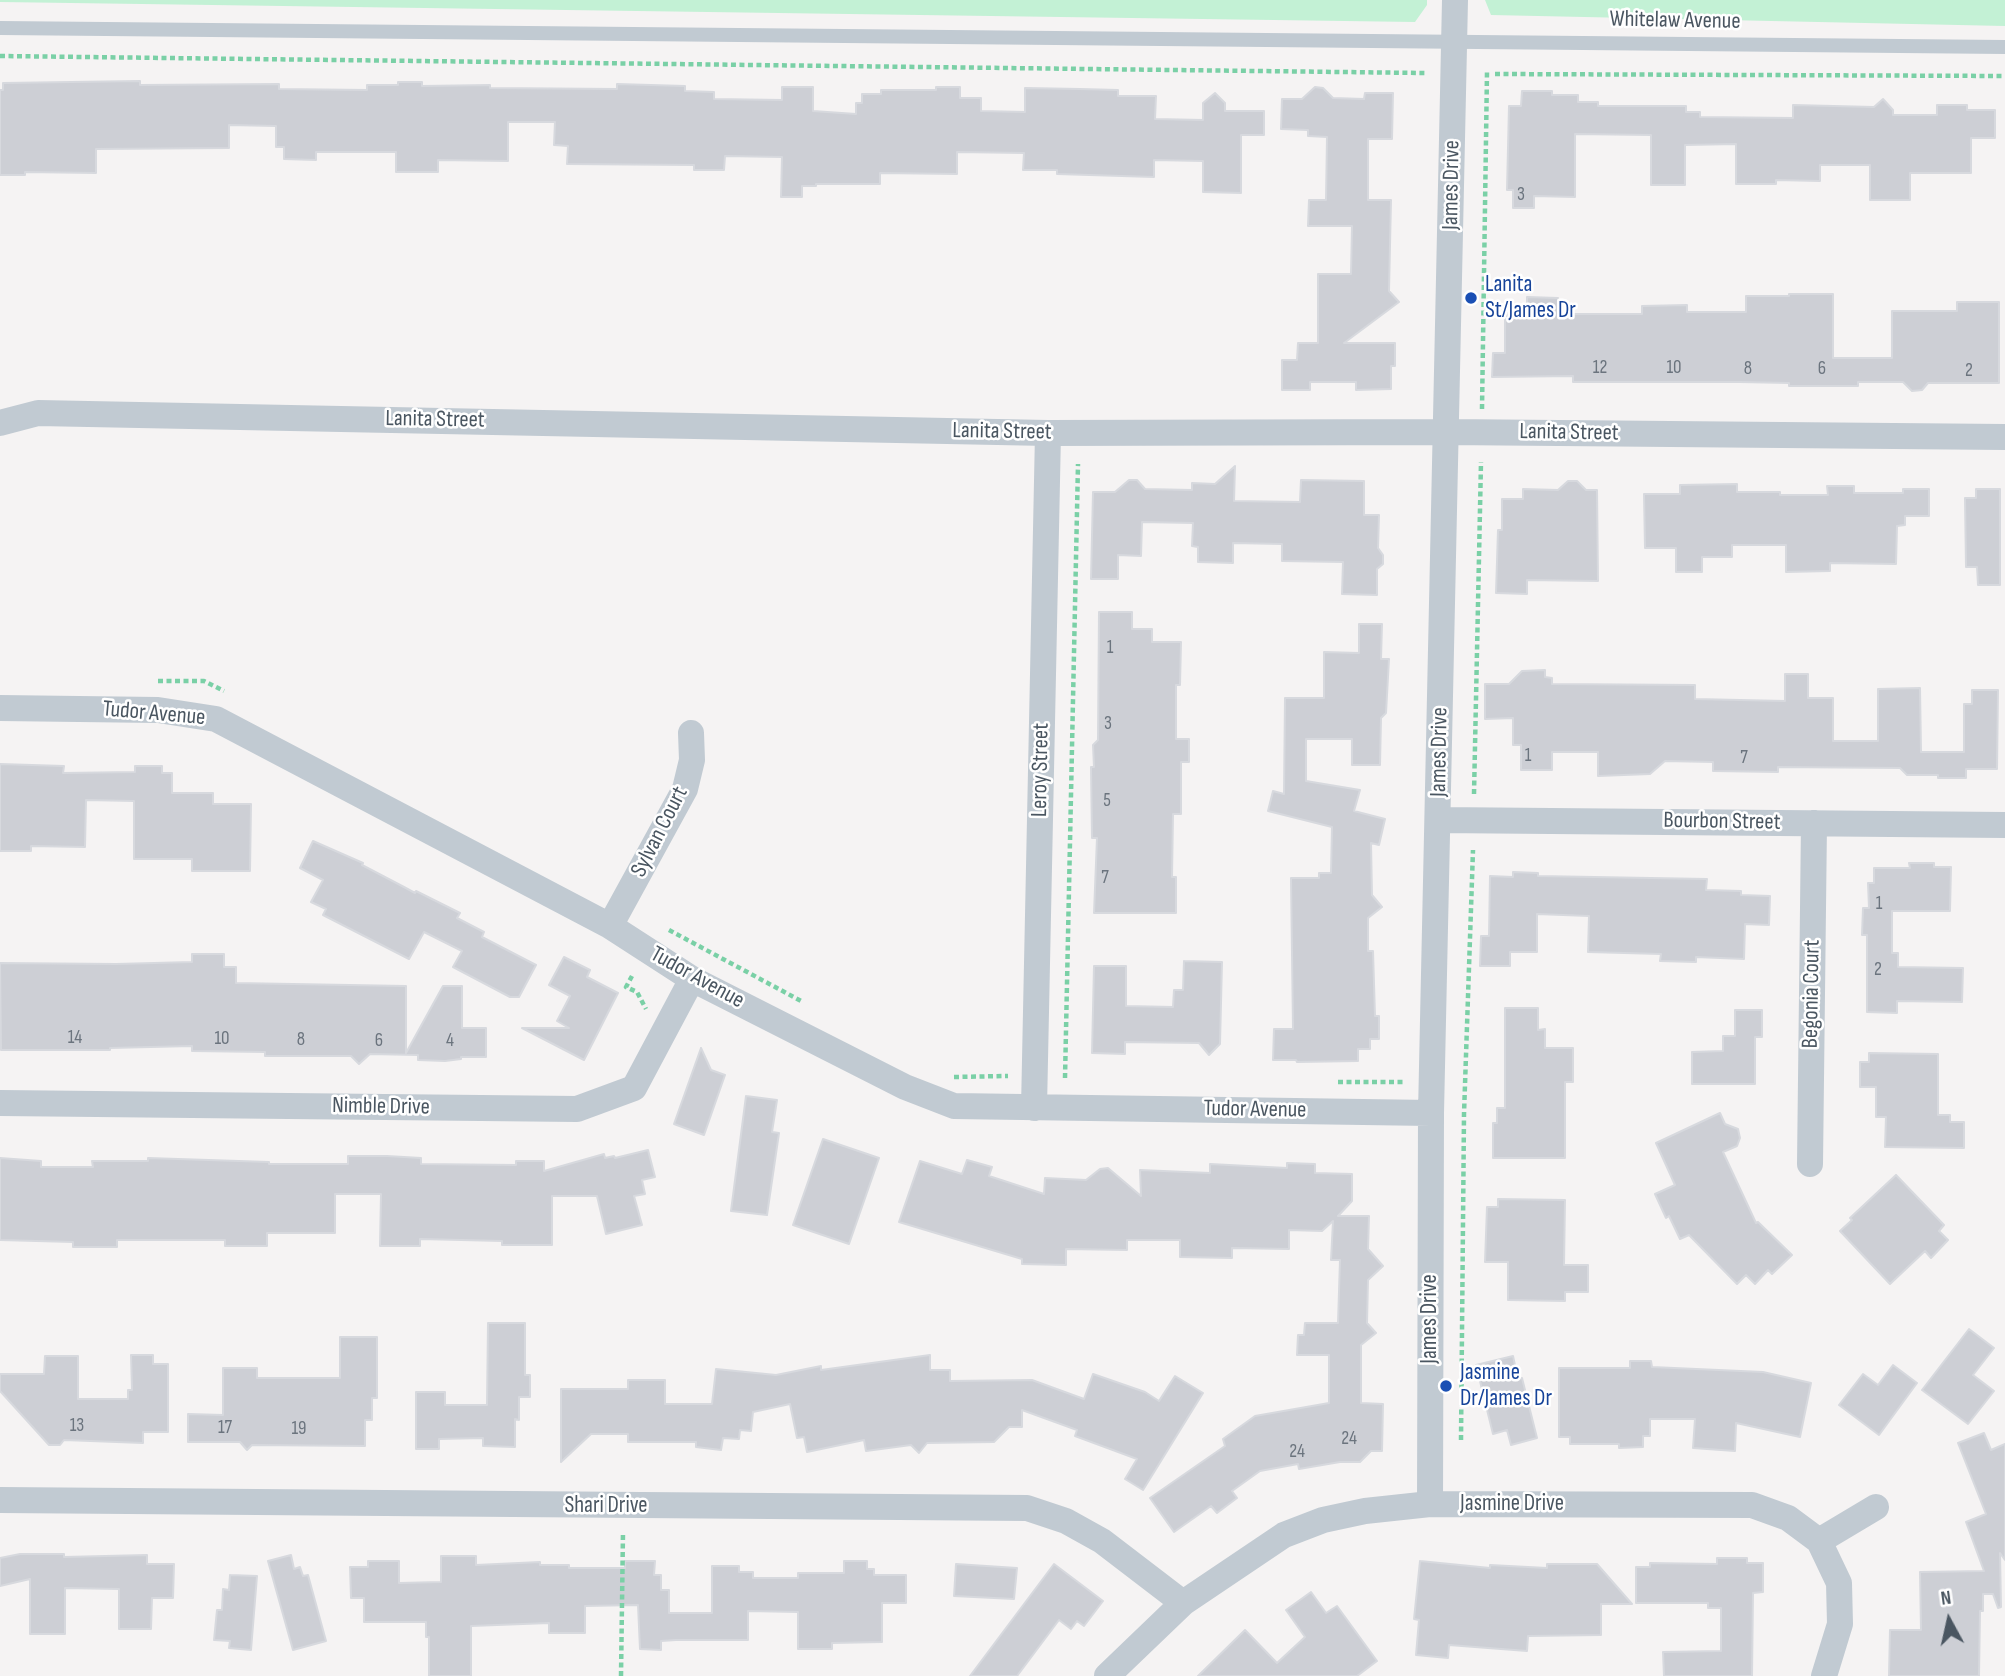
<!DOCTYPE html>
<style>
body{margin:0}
#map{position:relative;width:2005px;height:1676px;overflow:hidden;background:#f5f3f3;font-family:"Sofia Sans Condensed",sans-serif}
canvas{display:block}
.north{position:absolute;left:1914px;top:1585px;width:70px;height:70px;-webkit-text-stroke:5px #fff;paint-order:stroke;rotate:352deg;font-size:19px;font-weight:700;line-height:28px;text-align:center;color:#4a5661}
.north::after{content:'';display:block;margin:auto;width:24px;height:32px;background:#4a5661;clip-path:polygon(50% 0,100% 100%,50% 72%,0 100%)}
</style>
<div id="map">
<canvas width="2005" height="1676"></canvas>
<div class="north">N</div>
</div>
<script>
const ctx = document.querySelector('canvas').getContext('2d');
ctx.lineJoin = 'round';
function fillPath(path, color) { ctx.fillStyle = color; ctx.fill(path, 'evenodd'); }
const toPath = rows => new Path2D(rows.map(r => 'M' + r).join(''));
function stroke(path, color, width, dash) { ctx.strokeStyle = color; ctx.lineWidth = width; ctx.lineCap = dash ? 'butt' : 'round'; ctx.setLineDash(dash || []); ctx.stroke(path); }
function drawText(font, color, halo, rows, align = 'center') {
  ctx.font = font + ' "Sofia Sans Condensed",sans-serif'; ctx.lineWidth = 5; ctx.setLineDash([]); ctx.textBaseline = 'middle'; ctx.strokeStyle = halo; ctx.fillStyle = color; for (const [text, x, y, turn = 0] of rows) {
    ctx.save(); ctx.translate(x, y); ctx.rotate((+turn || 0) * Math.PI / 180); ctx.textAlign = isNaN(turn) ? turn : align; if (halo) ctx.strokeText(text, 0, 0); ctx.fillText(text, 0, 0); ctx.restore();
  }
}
fillPath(toPath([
 [0,0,1427,0,1427,5,1415,22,0,2],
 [1485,0,2005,0,2005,26,1491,15]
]), '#c3f1d5');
const building = toPath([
 [140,81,140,85,279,84,279,89,367,90,367,85,398,85,398,82,422,82,422,86,490,85,490,88,617,89,617,84,685,86,685,91,714,92,714,99,782,100,782,87,813,87,813,111,856,114,856,103,862,103,862,94,881,94,881,90,936,90,936,87,960,87,960,98,981,98,981,111,1025,112,1025,88,1080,89,1118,90,1118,96,1156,96,1155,119,1203,120,1203,103,1215,93,1225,103,1225,111,1264,111,1264,135,1241,135,1241,193,1203,192,1203,161,1154,160,1154,177,1057,174,1057,170,1023,170,1024,153,957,152,957,174,880,173,880,184,816,184,816,186,802,186,802,197,781,197,782,157,725,156,724,170,694,170,694,165,567,164,568,146,554,145,555,122,508,122,508,161,438,160,438,172,396,172,396,152,316,152,316,160,284,159,284,147,276,147,276,126,229,125,229,148,96,149,96,173,25,172,25,175,0,175,0,90,3,90,3,83,140,81],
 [1315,87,1323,88,1333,98,1364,99,1365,93,1393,93,1392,139,1368,139,1368,200,1391,200,1389,291,1399,302,1344,343,1395,343,1395,366,1391,366,1391,389,1356,390,1356,382,1310,382,1310,390,1282,390,1282,360,1297,360,1298,343,1318,343,1318,274,1351,274,1352,226,1308,226,1309,200,1326,200,1327,137,1308,136,1308,130,1281,129,1282,99,1302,99,1315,87],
 [1522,91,1552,91,1552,95,1578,95,1578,102,1598,102,1598,106,1686,106,1686,112,1700,112,1700,117,1793,118,1793,105,1874,107,1883,99,1893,110,1893,115,1937,115,1937,105,1967,105,1967,110,1995,110,1995,138,1971,138,1971,173,1910,173,1910,200,1870,200,1870,165,1820,165,1820,181,1776,180,1776,184,1736,184,1736,144,1685,145,1685,185,1651,185,1651,135,1575,134,1575,197,1534,196,1534,208,1513,208,1513,190,1507,190,1509,106,1521,106,1522,91],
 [1789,294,1833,294,1833,358,1892,358,1892,311,1957,311,1957,302,1999,302,1999,383,1928,383,1922,390,1912,391,1903,382,1858,382,1858,386,1789,386,1789,383,1740,382,1573,382,1573,376,1492,377,1493,353,1505,353,1505,313,1527,313,1527,297,1558,298,1558,314,1642,314,1642,306,1687,305,1687,312,1746,312,1746,296,1789,296,1789,294],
 [1235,466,1234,501,1300,502,1301,480,1364,481,1364,515,1379,515,1378,548,1383,555,1383,564,1377,569,1377,595,1342,594,1343,562,1282,561,1282,544,1233,543,1233,563,1198,562,1198,547,1192,546,1193,523,1142,522,1141,556,1118,555,1118,579,1091,579,1093,492,1115,492,1129,480,1137,480,1145,489,1192,490,1192,483,1215,484,1235,466],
 [1568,481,1577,481,1586,490,1597,490,1598,581,1527,580,1527,594,1496,593,1498,530,1502,530,1502,499,1523,499,1523,489,1558,490,1568,481],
 [1737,484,1737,492,1780,492,1780,495,1828,495,1827,486,1854,486,1854,493,1903,493,1903,489,1929,489,1929,516,1905,516,1905,525,1897,526,1896,564,1830,563,1830,571,1786,572,1786,545,1732,545,1732,557,1702,557,1702,572,1676,572,1676,548,1645,548,1644,494,1680,494,1680,485,1737,484],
 [1976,489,2000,489,2000,585,1978,585,1977,567,1966,567,1965,498,1976,498,1976,489],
 [1099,612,1132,612,1132,629,1152,629,1152,642,1181,642,1180,685,1176,685,1176,739,1189,739,1189,762,1181,762,1181,814,1173,814,1172,877,1176,877,1176,913,1094,913,1097,838,1092,838,1091,767,1094,767,1093,745,1098,740,1099,612],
 [1359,624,1382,624,1381,659,1389,659,1386,713,1381,718,1380,765,1352,765,1352,739,1306,739,1306,781,1360,790,1354,811,1385,819,1379,845,1371,843,1372,895,1382,907,1368,918,1368,951,1373,951,1375,1016,1379,1016,1379,1039,1370,1039,1370,1049,1358,1049,1358,1061,1297,1062,1296,1060,1273,1060,1274,1029,1293,1029,1291,878,1319,878,1319,873,1331,873,1332,827,1268,811,1273,791,1284,794,1285,698,1324,698,1324,652,1359,653,1359,624],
 [1545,670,1545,677,1552,678,1552,684,1695,685,1695,699,1785,701,1785,674,1808,674,1808,698,1833,698,1833,741,1878,741,1878,689,1920,688,1921,752,1964,752,1964,704,1972,704,1972,690,1998,690,1997,769,1966,769,1966,778,1938,778,1938,775,1907,775,1900,768,1778,767,1778,772,1713,771,1713,762,1665,761,1650,774,1598,776,1598,752,1552,752,1552,770,1521,770,1521,745,1513,745,1513,718,1485,719,1485,684,1509,684,1522,671,1545,670],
 [0,764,64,766,63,773,135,772,135,766,162,766,162,773,172,773,172,793,213,793,213,804,251,804,250,871,192,871,192,859,134,859,134,801,86,800,85,847,31,846,31,851,0,851,0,764],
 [313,841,363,863,362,865,404,887,415,893,416,891,460,913,457,918,484,932,482,937,536,965,519,997,510,997,453,967,462,951,424,932,409,959,323,915,326,909,311,902,323,880,300,868,313,841],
 [1909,863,1934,863,1934,867,1951,867,1950,911,1892,911,1892,953,1898,953,1898,967,1963,968,1962,1002,1897,1001,1897,1013,1867,1012,1867,935,1862,935,1863,908,1869,908,1868,883,1874,883,1874,868,1910,868,1909,863],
 [1513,872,1538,873,1538,876,1707,879,1706,890,1741,891,1741,895,1770,896,1769,925,1745,924,1744,959,1696,957,1696,962,1660,961,1661,954,1588,952,1589,916,1537,914,1537,952,1510,952,1510,966,1480,966,1481,936,1489,936,1490,876,1513,877,1513,872],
 [192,954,224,954,224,967,236,967,236,983,406,986,406,1053,443,986,462,986,462,1028,486,1028,486,1057,461,1057,461,1059,445,1061,418,1060,418,1055,370,1054,359,1064,351,1056,265,1056,265,1052,192,1051,192,1046,110,1048,110,1050,1,1050,0,963,116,964,192,962,192,954],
 [564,957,590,970,587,977,618,993,584,1060,522,1028,569,1028,557,1021,570,996,549,985,564,957],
 [1184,961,1222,962,1220,1044,1209,1055,1199,1043,1125,1042,1125,1054,1092,1053,1094,966,1126,966,1126,1006,1173,1007,1174,990,1183,990,1184,961],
 [1505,1008,1538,1008,1538,1030,1545,1029,1545,1048,1573,1048,1573,1082,1565,1082,1565,1158,1493,1158,1493,1123,1497,1123,1497,1108,1505,1108,1505,1008],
 [1735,1010,1762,1010,1762,1037,1755,1037,1755,1084,1692,1084,1692,1052,1723,1051,1723,1036,1735,1036,1735,1010],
 [701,1048,711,1070,725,1075,704,1135,674,1124,701,1048],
 [1869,1053,1938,1054,1938,1115,1950,1115,1950,1122,1964,1122,1964,1148,1885,1147,1886,1117,1876,1117,1876,1087,1860,1087,1860,1062,1869,1062,1869,1053],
 [746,1096,777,1100,772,1132,779,1133,767,1215,731,1211,746,1096],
 [1720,1113,1725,1124,1738,1129,1740,1138,1737,1146,1723,1152,1756,1223,1758,1222,1792,1255,1772,1274,1768,1270,1755,1284,1746,1275,1737,1284,1689,1235,1680,1239,1669,1216,1666,1218,1655,1194,1675,1185,1656,1143,1720,1113],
 [823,1139,879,1158,849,1244,793,1225,823,1139],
 [648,1150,655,1177,642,1180,645,1194,634,1196,642,1225,606,1234,597,1196,552,1196,552,1245,502,1245,502,1241,420,1239,420,1246,380,1246,381,1194,335,1194,335,1233,267,1233,267,1246,225,1246,225,1240,117,1240,117,1247,73,1247,73,1242,0,1240,0,1158,41,1161,41,1167,93,1167,92,1161,148,1161,148,1158,269,1162,269,1164,348,1164,348,1156,387,1156,421,1158,421,1164,516,1165,516,1161,544,1161,544,1171,604,1154,605,1158,614,1156,615,1158,648,1150],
 [967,1160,992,1167,989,1176,1044,1194,1045,1178,1086,1180,1100,1169,1108,1168,1141,1196,1140,1170,1210,1173,1210,1164,1287,1168,1287,1163,1315,1164,1315,1173,1352,1174,1352,1201,1338,1216,1369,1216,1368,1249,1383,1266,1368,1280,1367,1323,1376,1333,1361,1345,1361,1403,1383,1404,1382,1451,1371,1451,1360,1462,1340,1462,1299,1469,1298,1464,1260,1471,1232,1491,1237,1498,1217,1513,1211,1506,1174,1532,1150,1498,1225,1446,1223,1439,1255,1416,1329,1403,1329,1355,1297,1355,1298,1335,1304,1335,1305,1323,1338,1323,1340,1260,1331,1260,1333,1221,1322,1231,1289,1230,1289,1249,1232,1248,1232,1258,1180,1257,1180,1240,1127,1240,1127,1250,1066,1249,1066,1265,1022,1264,1022,1259,899,1222,920,1161,962,1174,967,1160],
 [1896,1175,1944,1225,1939,1231,1948,1240,1931,1258,1925,1251,1890,1284,1840,1231,1852,1220,1850,1218,1896,1175],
 [1498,1199,1565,1200,1564,1265,1588,1265,1588,1292,1565,1292,1565,1301,1508,1300,1508,1262,1485,1262,1487,1207,1498,1207,1498,1199],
 [488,1323,525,1323,525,1375,530,1375,530,1397,519,1397,519,1420,515,1419,515,1447,483,1446,483,1438,439,1439,439,1449,416,1449,416,1392,445,1392,445,1405,487,1405,488,1323],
 [1969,1329,1994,1348,1973,1375,1994,1391,1968,1424,1922,1390,1969,1329],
 [340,1337,377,1337,377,1398,372,1398,372,1420,365,1420,365,1446,252,1445,247,1450,240,1442,188,1442,188,1414,223,1415,223,1368,257,1368,257,1378,340,1378,340,1337],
 [131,1355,153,1355,153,1364,168,1364,168,1432,143,1432,143,1443,64,1440,60,1445,49,1445,0,1391,0,1374,44,1374,45,1356,78,1356,78,1399,128,1399,128,1390,132,1390,131,1355],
 [930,1355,930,1370,950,1370,950,1381,1032,1380,1084,1399,1093,1374,1145,1392,1159,1401,1175,1376,1203,1393,1143,1490,1125,1479,1137,1459,1075,1436,1077,1430,1022,1410,1022,1427,1009,1427,994,1442,927,1443,919,1453,911,1445,866,1451,864,1440,807,1452,804,1437,797,1438,790,1404,753,1412,751,1431,740,1430,739,1439,723,1438,721,1450,696,1447,696,1442,628,1442,628,1434,591,1434,561,1462,561,1389,628,1389,628,1380,665,1380,665,1404,712,1404,716,1369,776,1375,821,1366,821,1370,930,1355],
 [1513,1356,1518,1379,1522,1378,1537,1438,1511,1445,1507,1430,1493,1434,1476,1365,1513,1356],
 [1630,1361,1651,1361,1652,1367,1763,1372,1811,1383,1800,1437,1736,1423,1735,1451,1693,1448,1695,1419,1650,1419,1650,1436,1643,1436,1643,1447,1619,1448,1619,1444,1570,1444,1570,1437,1559,1437,1559,1368,1630,1368,1630,1361],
 [1893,1365,1917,1383,1879,1435,1839,1405,1863,1374,1878,1385,1893,1365],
 [1984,1433,1991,1450,2005,1444,2005,1560,2000,1553,2001,1607,1998,1608,1993,1594,1983,1594,1983,1611,1980,1611,1979,1676,1889,1676,1890,1630,1921,1630,1920,1572,1984,1571,1966,1522,1986,1514,1958,1443,1984,1433],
 [20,1554,64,1554,64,1557,147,1555,147,1564,174,1564,173,1598,152,1598,151,1629,119,1629,119,1589,65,1588,65,1634,30,1634,30,1579,0,1586,0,1558,20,1554],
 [291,1555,294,1569,300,1567,303,1576,308,1575,326,1641,293,1650,268,1561,291,1555],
 [441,1556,476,1556,476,1565,540,1562,540,1565,569,1565,569,1568,625,1568,625,1561,655,1561,654,1575,661,1575,661,1590,669,1590,669,1613,712,1613,712,1566,739,1566,739,1572,753,1572,753,1578,798,1578,798,1573,844,1573,844,1561,867,1561,867,1569,874,1569,874,1575,906,1575,906,1603,882,1603,882,1642,832,1643,832,1649,798,1649,798,1612,748,1611,748,1640,676,1640,661,1641,661,1650,640,1649,638,1605,585,1606,585,1633,549,1633,549,1623,471,1626,471,1676,429,1676,429,1637,426,1637,426,1622,364,1622,364,1598,351,1598,350,1567,368,1567,368,1561,399,1561,399,1583,441,1582,441,1556],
 [1717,1558,1747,1558,1747,1563,1763,1563,1763,1592,1753,1593,1752,1676,1664,1676,1663,1652,1721,1651,1721,1608,1708,1608,1708,1603,1636,1603,1636,1567,1650,1567,1650,1563,1717,1564,1717,1558],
 [1420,1561,1490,1568,1490,1565,1547,1568,1547,1564,1597,1564,1632,1604,1601,1604,1601,1635,1528,1636,1527,1651,1449,1645,1448,1658,1416,1655,1419,1620,1414,1619,1420,1561],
 [956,1564,1017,1568,1014,1599,954,1596,956,1564],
 [1054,1564,1103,1601,1084,1626,1077,1621,1071,1629,1059,1620,1017,1676,970,1676,1054,1564],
 [230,1575,257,1576,251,1650,229,1648,230,1641,214,1640,217,1610,222,1610,223,1589,229,1590,230,1575],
 [1311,1592,1326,1613,1337,1606,1377,1661,1357,1676,1198,1676,1245,1630,1277,1663,1305,1637,1286,1610,1311,1592]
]);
fillPath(building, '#cdcfd5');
stroke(building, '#d7d9de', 2);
stroke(toPath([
 [0,56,1425,73],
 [1495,74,2005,76],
 [1482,409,1487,72],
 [158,681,204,681,224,691],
 [1474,794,1481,462],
 [669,930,803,1002],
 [632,976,626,987,637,992,646,1009],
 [954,1077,1008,1076],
 [1065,1078,1078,464],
 [1338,1082,1403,1082],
 [1461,1440,1464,1114,1473,850],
 [621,1676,623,1532]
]), '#7ad0a6', 4.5, [5, 3.5]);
stroke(toPath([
 [0,28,2005,47]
]), '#c1cad2', 14);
stroke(toPath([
 [0,423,38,413,1048,433,1447,432,2005,437],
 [0,708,158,710,216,719,610,926,692,979,905,1087,954,1106,1431,1113],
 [1438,820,2005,825],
 [610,926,685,789,692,760,691,733],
 [0,1103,577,1109,634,1088,692,979],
 [1034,1108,1048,433],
 [1810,1164,1814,823],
 [0,1500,1027,1508,1066,1521,1102,1541,1183,1603],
 [1430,1504,1431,1113,1455,0],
 [1819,1541,1876,1507],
 [1107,1676,1183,1603,1284,1535,1323,1520,1365,1511,1430,1504,1752,1505,1788,1518,1819,1541,1839,1583,1840,1624,1824,1676]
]), '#c1cad2', 26);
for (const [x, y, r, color] of [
 [1471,298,7,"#1a4fb4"],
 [1446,1386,7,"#1a4fb4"]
]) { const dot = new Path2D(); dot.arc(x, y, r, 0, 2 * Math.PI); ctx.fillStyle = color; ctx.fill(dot); stroke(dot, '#fff', 2.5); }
drawText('19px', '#6b747e', null, [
 ["3",1521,195],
 ["12",1600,368],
 ["10",1674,368],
 ["8",1748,369],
 ["6",1822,369],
 ["2",1969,371],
 ["1",1110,648],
 ["3",1108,724],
 ["1",1528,756],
 ["7",1744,758],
 ["5",1107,801],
 ["7",1105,878],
 ["1",1879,904],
 ["2",1878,970],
 ["14",75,1038],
 ["10",222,1039],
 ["8",301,1040],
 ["6",379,1041],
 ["4",450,1041],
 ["13",77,1426],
 ["17",225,1428],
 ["19",299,1429],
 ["24",1349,1439],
 ["24",1297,1452]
]);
drawText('23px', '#4a5661', '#fff', [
 ["Whitelaw Avenue",1675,21,1],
 ["James Drive",1452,185,-89],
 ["Lanita Street",435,420,1],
 ["Lanita Street",1002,432,1],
 ["Lanita Street",1569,433,1],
 ["Tudor Avenue",154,714,5],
 ["James Drive",1440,752,-89],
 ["Leroy Street",1041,770,-89],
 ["Bourbon Street",1722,822,1],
 ["Sylvan Court",660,832,-63],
 ["Tudor Avenue",697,978,29],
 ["Begonia Court",1812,994,-89],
 ["Nimble Drive",381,1107,1],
 ["Tudor Avenue",1255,1110,1],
 ["James Drive",1430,1319,-90],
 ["Jasmine Drive",1512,1504],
 ["Shari Drive",606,1506]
]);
drawText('23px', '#164399', '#fff', [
 ["Lanita",1485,285],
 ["St/James Dr",1485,311],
 ["Jasmine",1460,1373],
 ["Dr/James Dr",1460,1399]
], 'left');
</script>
